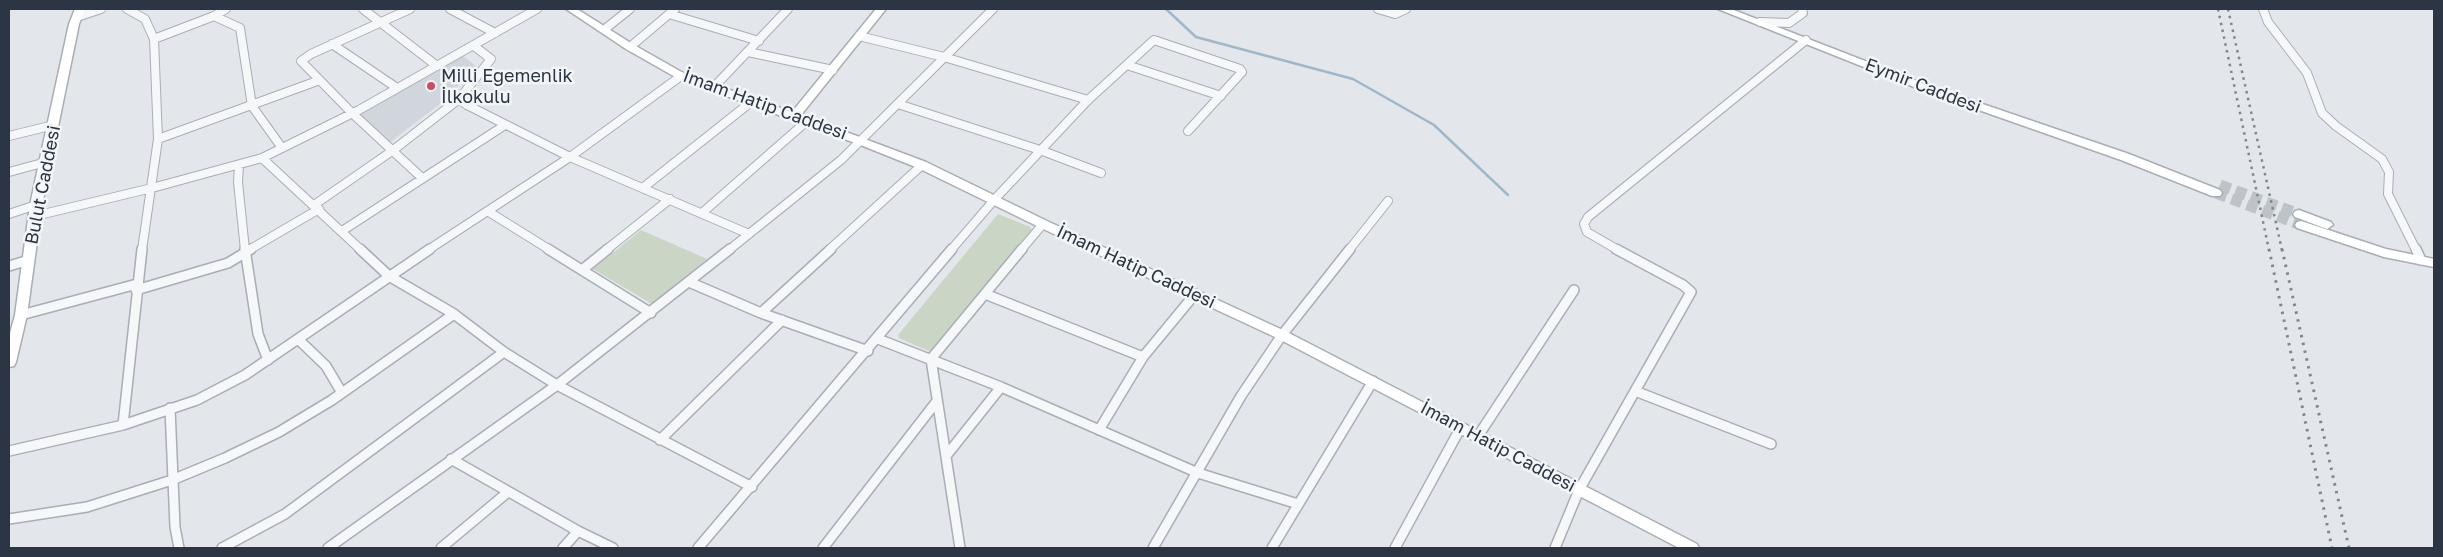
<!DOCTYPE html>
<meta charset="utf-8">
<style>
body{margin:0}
#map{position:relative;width:2443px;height:557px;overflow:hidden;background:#e3e7eb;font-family:"Golos Text",sans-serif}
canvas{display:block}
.frame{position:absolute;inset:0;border:10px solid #2b3543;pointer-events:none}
</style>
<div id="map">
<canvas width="2443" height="557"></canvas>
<div class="frame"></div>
</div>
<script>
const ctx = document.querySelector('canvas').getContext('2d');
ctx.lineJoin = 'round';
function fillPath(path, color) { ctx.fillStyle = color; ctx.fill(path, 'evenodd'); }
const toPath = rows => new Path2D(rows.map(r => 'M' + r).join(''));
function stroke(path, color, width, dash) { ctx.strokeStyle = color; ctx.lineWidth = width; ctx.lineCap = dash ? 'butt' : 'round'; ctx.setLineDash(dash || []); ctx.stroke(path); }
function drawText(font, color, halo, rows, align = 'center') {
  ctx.font = font + ' "Golos Text",sans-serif'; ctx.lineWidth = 5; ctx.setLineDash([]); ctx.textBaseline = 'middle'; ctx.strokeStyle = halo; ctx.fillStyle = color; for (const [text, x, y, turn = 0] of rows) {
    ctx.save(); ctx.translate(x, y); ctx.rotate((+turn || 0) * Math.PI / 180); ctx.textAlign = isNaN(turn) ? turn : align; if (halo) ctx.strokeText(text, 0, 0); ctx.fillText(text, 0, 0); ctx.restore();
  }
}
fillPath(toPath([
 [461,54,477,67,440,104,389,143,356,112]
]), '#d1d6dd');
fillPath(toPath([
 [998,214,1030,227,1032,230,933,349,929,351,899,338,898,335],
 [641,230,707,259,652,304,593,269]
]), '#cad5c5');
stroke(toPath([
 [1166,9,1196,37,1353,79,1434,125,1508,195]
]), '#a0b7ca', 2.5);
stroke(toPath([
 [2220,185,2299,214],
 [2216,193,2301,225]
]), '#bec3c9', 11, [11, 5.5]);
const streetFar1 = toPath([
 [127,9,145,19,154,39,158,139,142,250],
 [363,9,437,66],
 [410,9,311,54,301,61,352,113,422,178],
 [450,9,495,33],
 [1378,9,1395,14,1406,9],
 [2263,9,2268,22,2307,73,2322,113,2336,126,2382,159,2389,172,2388,194,2416,250],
 [669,14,759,41],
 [214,16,240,28,252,106,282,148],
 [77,17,101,9],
 [1760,22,1789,23,1803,13,1802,9],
 [605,29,630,9],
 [859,36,944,57,1088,100],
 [154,39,214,16,226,9],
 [332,44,397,88],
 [474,46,491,59,459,99,467,105,570,157,749,234],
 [630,47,675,9],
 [748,52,833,70],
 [1127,65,1221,96],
 [713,88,788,9],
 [898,104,1040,150,1101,173],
 [9,136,54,125],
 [158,139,320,80],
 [262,158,361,250],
 [239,165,238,182,245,250],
 [9,172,46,162],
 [644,187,751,102],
 [314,205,392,151,459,99],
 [489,212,550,250],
 [702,213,807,121],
 [9,214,36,205],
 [35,216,152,188,262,158,359,110,537,9],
 [342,231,505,125],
 [249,250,319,209],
 [428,250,570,157,681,76],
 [606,250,670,199],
 [729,250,841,160,993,9],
 [829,250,922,165],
 [951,250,994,200,1088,100,1154,40,1240,69,1242,72,1188,131],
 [1021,250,1043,224],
 [1349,250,1388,201],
 [1618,250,1587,232,1584,224,1588,217,1806,40]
]);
const street = toPath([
 [245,249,258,334,268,360],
 [360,249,389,276,454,314,504,352,557,385,752,487],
 [548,249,651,313],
 [2416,249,2421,260],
 [9,266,29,260],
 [582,270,608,249],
 [689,282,761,313,868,351],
 [136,290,228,263,251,249],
 [985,294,1143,357],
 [761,313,831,249],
 [21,315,137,284],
 [298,339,326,366,342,393],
 [878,339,1001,387,1198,473,1298,504],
 [1635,391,1771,444],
 [170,408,175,527,179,548],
 [123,425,142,249],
 [1099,430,1143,357,1195,294],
 [1478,436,1574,290],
 [660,440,782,320],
 [9,451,123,425,197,400,245,375,430,249],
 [946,456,1001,387],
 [451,459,578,531,613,548],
 [9,519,87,507,172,480,225,458,279,432,332,400,454,314],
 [222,548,285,514,504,352],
 [328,548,557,385,730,249],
 [441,548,508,492],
 [563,548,578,531],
 [698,548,952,249],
 [823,548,937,401],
 [960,548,931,359,1022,249],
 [1153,548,1241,396,1282,335,1350,249],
 [1272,548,1373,381],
 [1395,548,1461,427],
 [1555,548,1579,490,1691,292,1683,285,1616,249]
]);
const secondary = toPath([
 [75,9,85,9,79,24,42,205,27,315,16,362,14,366,9,367,9,337,15,315,30,205,69,24,75,9],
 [566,9,577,9,634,45,685,74,792,112,876,9,886,9,801,115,926,162,1047,221,1287,332,1697,544,1699,548,1679,548,1277,338,1039,227,918,168,858,144,677,78,626,49,566,9],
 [1718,9,1731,9,1927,85,2129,154,2220,190,2222,193,2220,196,2212,196,2121,160,1919,89,1718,9],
 [2299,210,2331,222,2333,225,2327,229,2295,217,2293,214,2295,211,2299,210],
 [2301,221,2386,249,2434,259,2434,267,2384,257,2297,228,2295,225,2297,222,2301,221]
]);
stroke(streetFar1, '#a8aeb5', 10);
stroke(street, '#a8aeb5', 12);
stroke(secondary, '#a8aeb5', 3);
stroke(streetFar1, '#f6f7f9', 8);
stroke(street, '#f6f7f9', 9);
fillPath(secondary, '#fff');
stroke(toPath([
 [2218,9,2269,250],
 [2228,9,2282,250]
]), '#7d8794', 2.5, [2.5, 4.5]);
stroke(toPath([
 [2269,249,2332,548],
 [2282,249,2349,548]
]), '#7d8794', 3, [2.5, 5.5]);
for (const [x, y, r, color] of [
 [431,86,5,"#cc4d68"]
]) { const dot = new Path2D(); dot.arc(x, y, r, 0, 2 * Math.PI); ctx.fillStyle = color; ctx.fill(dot); stroke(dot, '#f3f6f8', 2); }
drawText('18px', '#2b3543', '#f3f6f8', [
 ["Milli Egemenlik",441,76],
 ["İlkokulu",441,97]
], 'left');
drawText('18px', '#2b3543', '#f3f6f8', [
 ["Eymir Caddesi",1923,86,21],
 ["İmam Hatip Caddesi",765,105,20],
 ["Bulut Caddesi",43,185,-79],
 ["İmam Hatip Caddesi",1136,267,25],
 ["İmam Hatip Caddesi",1498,447,28]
]);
</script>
